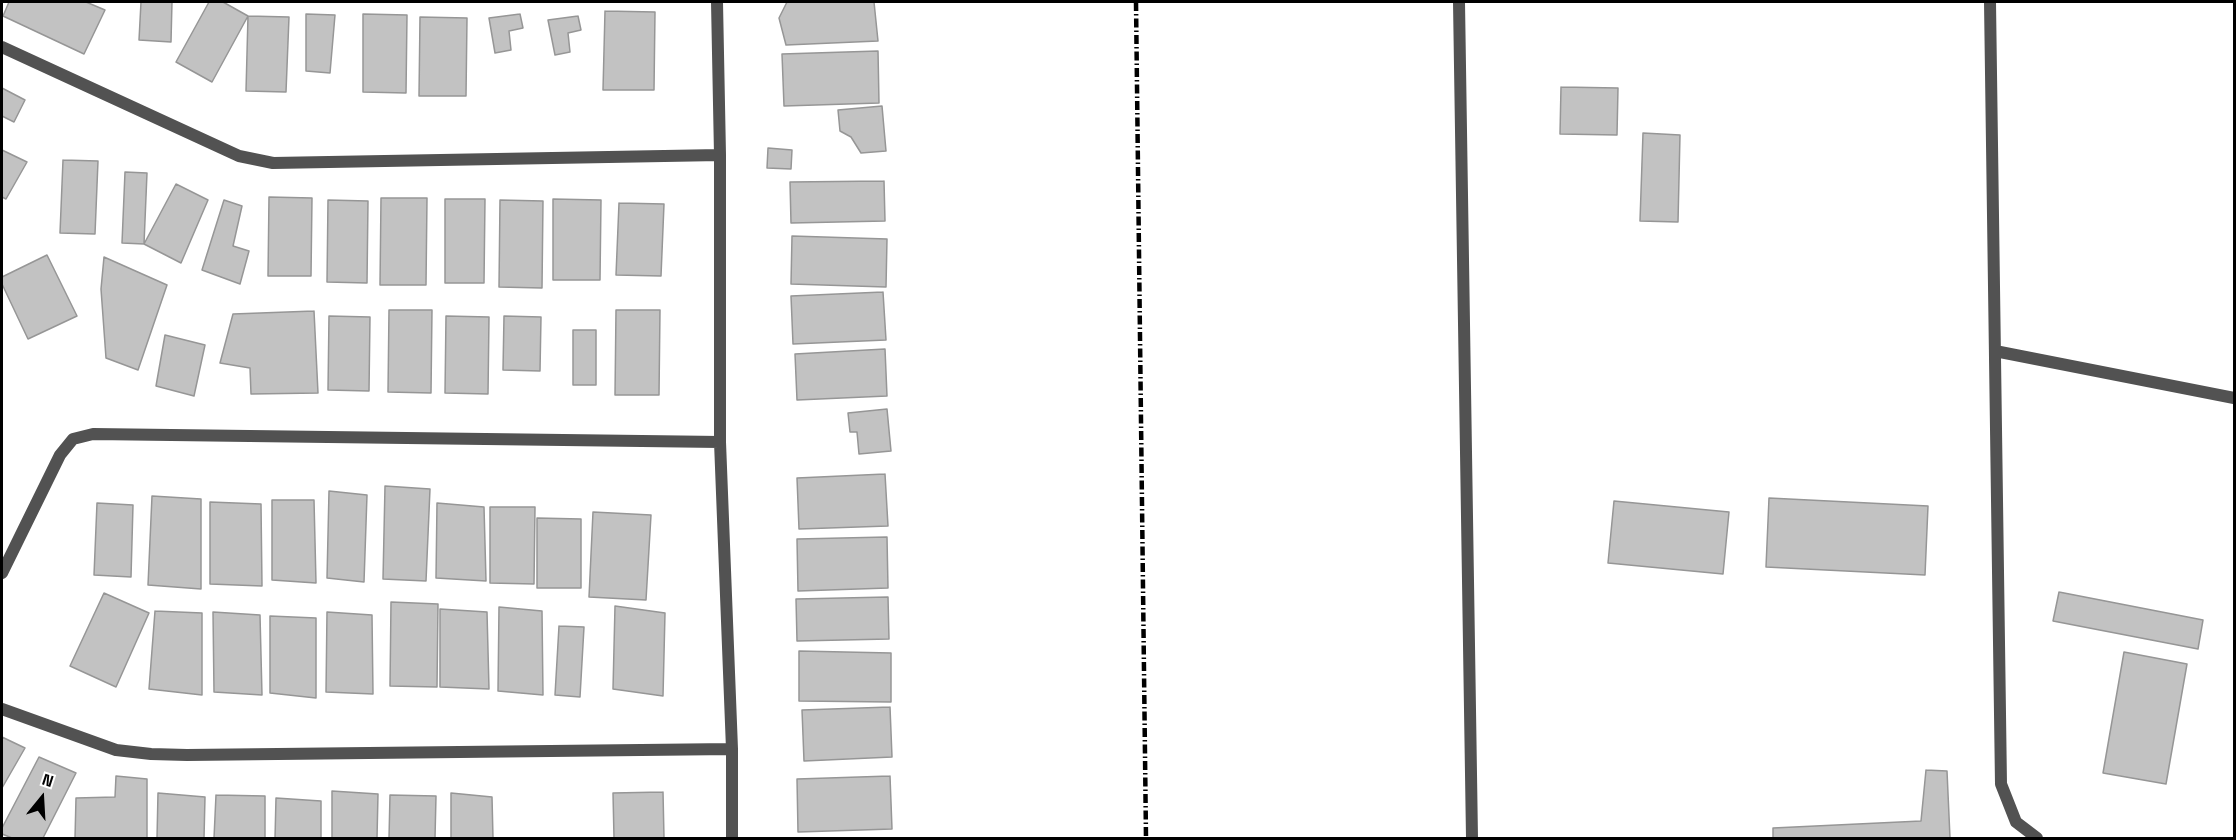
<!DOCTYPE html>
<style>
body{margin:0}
#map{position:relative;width:2236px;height:840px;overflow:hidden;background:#fff;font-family:"Space Grotesk",sans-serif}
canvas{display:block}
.frame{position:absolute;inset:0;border:3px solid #000;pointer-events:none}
.north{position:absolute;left:12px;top:768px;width:60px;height:60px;-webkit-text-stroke:4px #fff;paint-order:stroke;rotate:18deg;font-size:16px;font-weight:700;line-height:24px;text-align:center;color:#000}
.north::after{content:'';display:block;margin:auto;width:21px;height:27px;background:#000;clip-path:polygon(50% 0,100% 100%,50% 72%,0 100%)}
</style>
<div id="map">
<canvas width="2236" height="840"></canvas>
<div class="frame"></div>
<div class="north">N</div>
</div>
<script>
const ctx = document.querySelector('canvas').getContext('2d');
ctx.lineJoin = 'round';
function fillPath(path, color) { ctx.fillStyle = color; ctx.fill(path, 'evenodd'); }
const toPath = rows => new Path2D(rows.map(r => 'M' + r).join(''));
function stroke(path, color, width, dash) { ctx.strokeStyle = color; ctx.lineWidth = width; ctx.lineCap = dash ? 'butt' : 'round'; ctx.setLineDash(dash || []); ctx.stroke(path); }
const building = toPath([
 [9,2,86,2,105,10,84,54,3,16,9,2],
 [141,2,172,2,171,42,139,40,141,2],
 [209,2,223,2,248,16,212,82,176,62,209,2],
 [787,2,874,2,878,41,786,45,779,18,787,2],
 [605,11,655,12,654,90,603,90,605,11],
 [306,14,335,15,330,73,306,71,306,14],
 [363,14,407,15,406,93,363,92,363,14],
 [520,14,523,28,509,31,511,50,495,53,489,18,520,14],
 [248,16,289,17,286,92,246,91,248,16],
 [578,16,581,30,568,33,570,52,555,55,548,20,578,16],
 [420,17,467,18,466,96,419,96,420,17],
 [878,51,879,103,784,106,782,54,878,51],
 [1561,87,1618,88,1617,135,1560,134,1561,87],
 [2,88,25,100,14,122,2,116,2,88],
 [882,106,886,151,861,153,851,137,840,131,838,110,882,106],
 [1643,133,1680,135,1678,222,1640,221,1643,133],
 [768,148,792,150,791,169,767,168,768,148],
 [2,150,27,162,6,199,2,197,2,150],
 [63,160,98,161,95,234,60,233,63,160],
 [125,172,147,173,144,244,122,243,125,172],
 [884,181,885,221,791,223,790,182,884,181],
 [176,184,208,200,181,263,144,244,176,184],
 [269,197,312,198,311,276,268,276,269,197],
 [381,198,427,198,426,285,380,285,381,198],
 [445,199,485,199,484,283,445,283,445,199],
 [553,199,601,200,600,280,553,280,553,199],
 [224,200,242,206,233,246,249,251,240,284,202,270,224,200],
 [328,200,368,201,367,283,327,282,328,200],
 [500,200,543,201,542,288,499,287,500,200],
 [619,203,664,204,661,276,616,275,619,203],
 [792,236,887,239,886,287,791,284,792,236],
 [47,255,77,316,28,339,2,284,2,277,47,255],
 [104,257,167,285,138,370,106,358,101,289,104,257],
 [883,292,886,340,793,344,791,296,883,292],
 [389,310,432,310,431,393,388,392,389,310],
 [616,310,660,310,659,395,615,395,616,310],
 [314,311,318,393,251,394,250,368,220,363,233,314,314,311],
 [329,316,370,317,369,391,328,390,329,316],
 [446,316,489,317,488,394,445,393,446,316],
 [504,316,541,317,540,371,503,370,504,316],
 [573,330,596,330,596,385,573,385,573,330],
 [165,335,205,345,194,396,156,386,165,335],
 [885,349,887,396,797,400,795,354,885,349],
 [887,409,891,451,859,454,857,432,850,432,848,413,887,409],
 [885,474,888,526,799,529,797,478,885,474],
 [385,486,430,489,426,581,383,579,385,486],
 [329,491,367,495,364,582,327,578,329,491],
 [152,496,201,499,201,589,148,585,152,496],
 [1769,498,1928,506,1925,575,1766,567,1769,498],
 [272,500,314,500,316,583,272,580,272,500],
 [1614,501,1729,512,1723,574,1608,563,1614,501],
 [210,502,261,504,262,586,210,584,210,502],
 [97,503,133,505,131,577,94,575,97,503],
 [437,503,484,507,486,581,436,578,437,503],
 [490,507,535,507,534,584,490,583,490,507],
 [593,512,651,515,646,600,589,597,593,512],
 [537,518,581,519,581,588,537,588,537,518],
 [887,537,888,588,798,591,797,539,887,537],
 [2059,592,2203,620,2198,649,2053,621,2059,592],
 [104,593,149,613,116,687,70,666,104,593],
 [888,597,889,639,797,641,796,599,888,597],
 [391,602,438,604,437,687,390,686,391,602],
 [615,606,665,613,663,696,613,689,615,606],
 [499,607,542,611,543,695,498,691,499,607],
 [440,609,487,612,489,689,440,687,440,609],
 [155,611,202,613,202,695,149,689,155,611],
 [213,612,260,615,262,695,214,692,213,612],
 [327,612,372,615,373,694,326,692,327,612],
 [270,616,316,618,316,698,270,693,270,616],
 [559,626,584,627,580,697,555,695,559,626],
 [799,651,891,653,891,702,799,701,799,651],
 [2124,652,2187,664,2166,784,2103,773,2124,652],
 [890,707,892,757,804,761,802,710,890,707],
 [2,737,25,748,2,788,2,737],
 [39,757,76,773,43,838,12,838,2,834,2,828,39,757],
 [1926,770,1947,771,1950,838,1773,838,1773,828,1921,821,1926,770],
 [116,776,147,779,147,838,75,838,76,798,115,797,116,776],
 [890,776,892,829,798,832,797,779,890,776],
 [332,791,378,794,377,838,332,838,332,791],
 [663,792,664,838,614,838,613,793,663,792],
 [158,793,205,797,204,838,157,838,158,793],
 [451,793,492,797,493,838,451,838,451,793],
 [216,795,265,796,265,838,214,838,216,795],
 [390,795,436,796,435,838,389,838,390,795],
 [276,798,321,801,321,838,275,838,276,798]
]);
fillPath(building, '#c2c2c2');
stroke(building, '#969696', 1.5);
stroke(toPath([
 [717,2,720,155,720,442,732,749,732,838],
 [1459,2,1472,838],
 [1990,2,2001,784,2016,822,2037,838],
 [2,47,239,156,273,163,720,155],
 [1995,351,2234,398],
 [2,573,60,455,73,439,93,434,720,442],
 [2,709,116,750,151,754,187,755,732,749]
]), '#525252', 12);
stroke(toPath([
 [1136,2,1146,838]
]), '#000', 4.5, [9, 3, 1.5, 3]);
</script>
